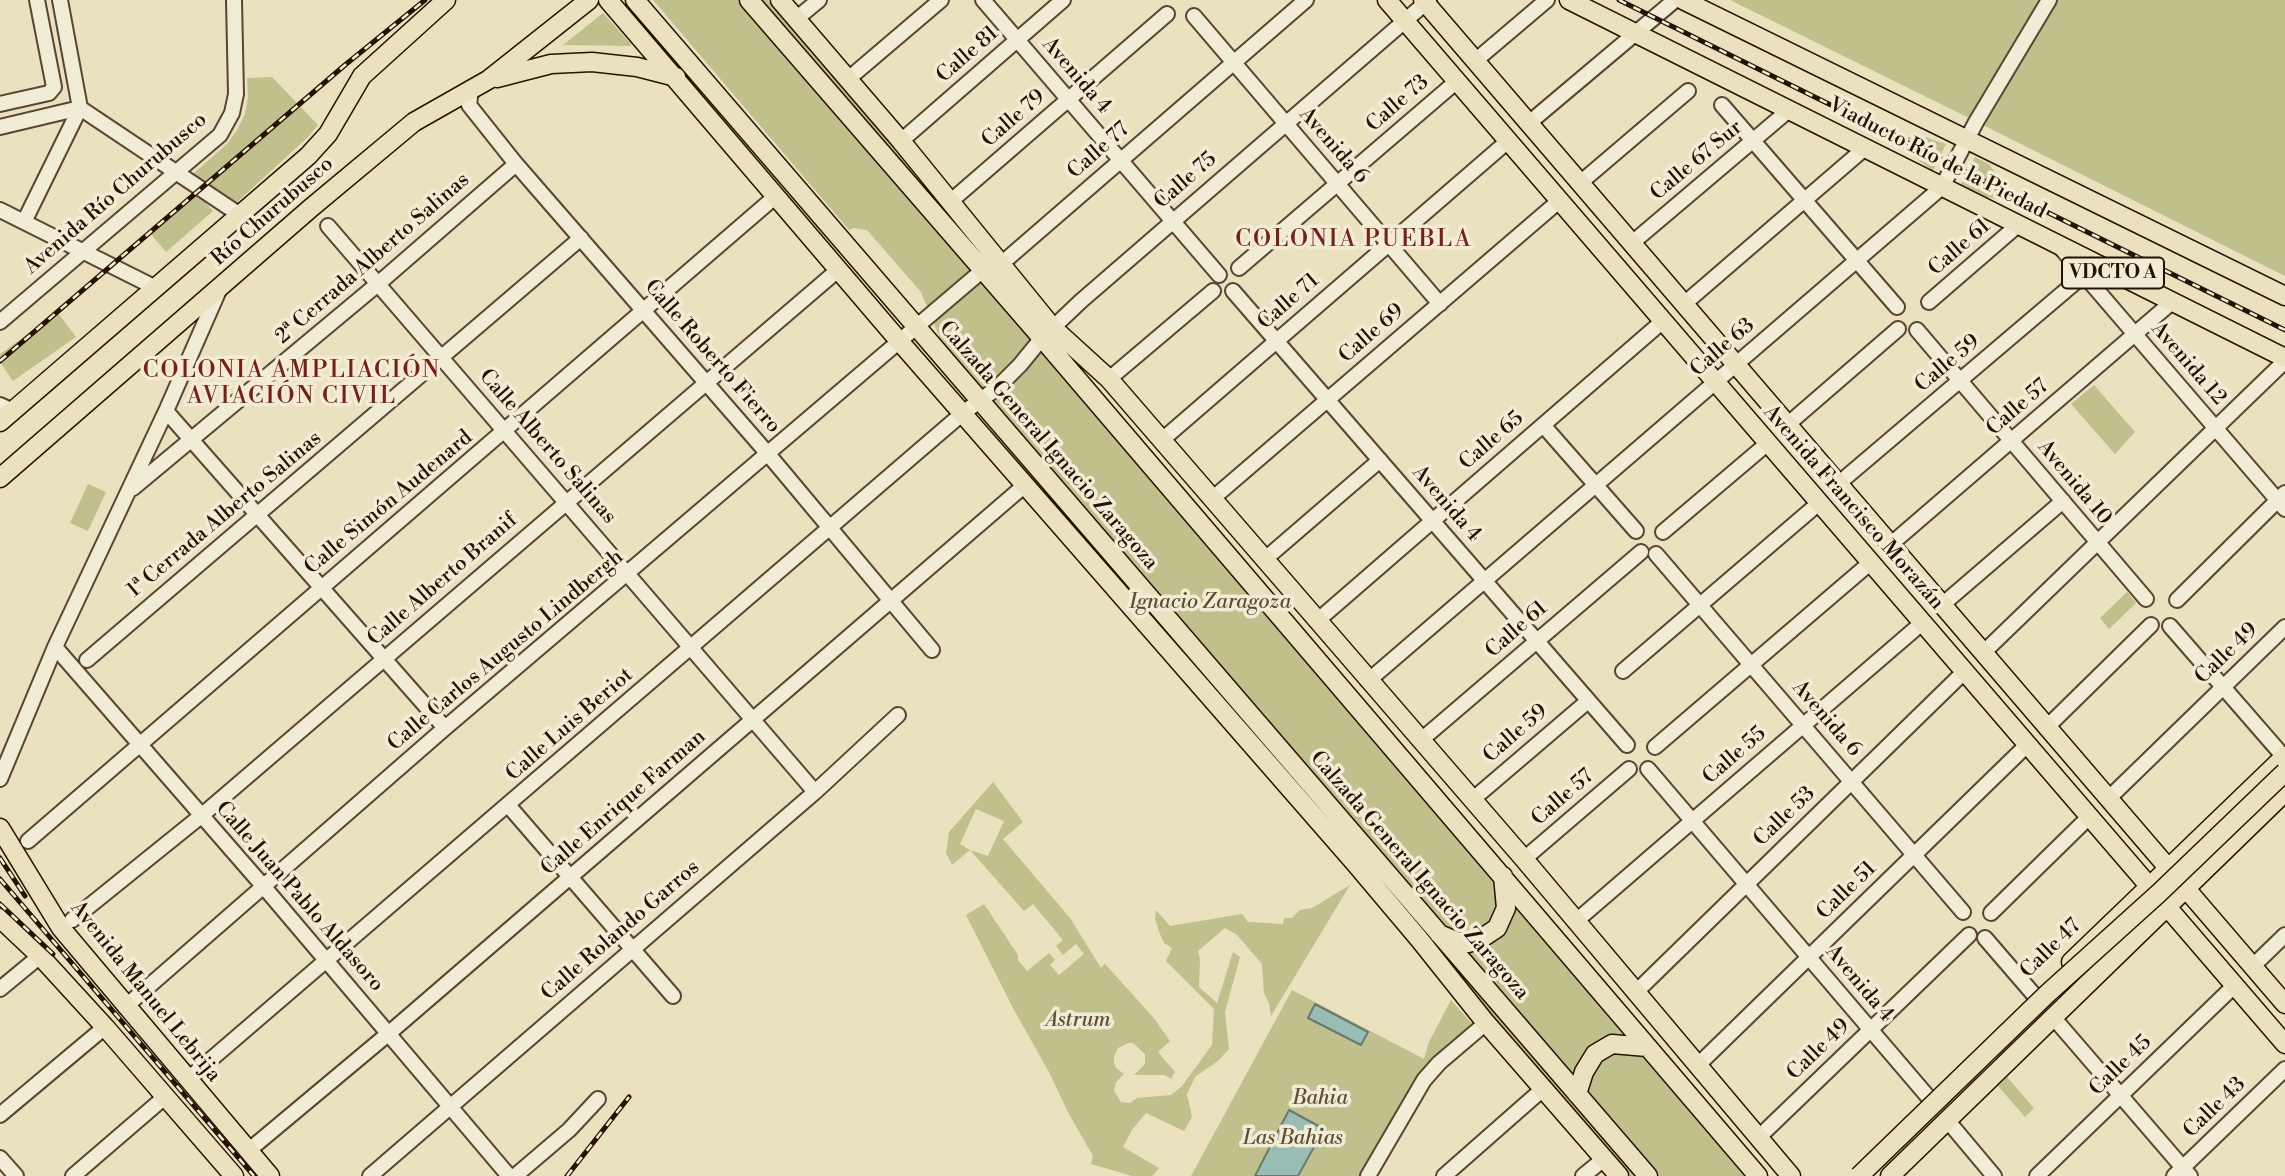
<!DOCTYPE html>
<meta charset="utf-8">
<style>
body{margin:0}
canvas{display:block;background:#eae1bf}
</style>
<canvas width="2285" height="1176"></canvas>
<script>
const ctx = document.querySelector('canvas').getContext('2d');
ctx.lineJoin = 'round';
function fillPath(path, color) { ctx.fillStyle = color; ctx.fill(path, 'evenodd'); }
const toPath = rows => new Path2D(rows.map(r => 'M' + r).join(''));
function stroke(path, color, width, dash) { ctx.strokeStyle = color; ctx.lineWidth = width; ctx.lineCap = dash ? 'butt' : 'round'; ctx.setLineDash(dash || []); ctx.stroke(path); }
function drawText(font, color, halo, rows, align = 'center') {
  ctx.font = font + ' "Libre Bodoni",serif'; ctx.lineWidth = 7; ctx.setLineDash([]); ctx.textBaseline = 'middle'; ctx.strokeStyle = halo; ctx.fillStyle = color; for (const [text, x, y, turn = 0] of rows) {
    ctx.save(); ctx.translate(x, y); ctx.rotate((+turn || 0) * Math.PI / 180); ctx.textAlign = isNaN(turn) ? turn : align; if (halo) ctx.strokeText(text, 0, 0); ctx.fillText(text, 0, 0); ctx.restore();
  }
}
fillPath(toPath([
 [653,0,742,0,962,248,961,260,986,287,1011,307,1045,357,1755,1176,1658,1176,941,341,921,292,867,230,854,228,849,230],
 [761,0,768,0,981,249,976,253],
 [1730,0,2285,0,2285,276,1969,118],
 [603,13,631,44,631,46,563,45],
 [272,77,318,125,308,137,235,204,193,174,228,143,237,130,245,114,248,98,247,78],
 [1897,137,1925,137,1946,144,1933,171,1894,142],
 [1975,157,1989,164,1997,175,2010,201,1981,196,1960,185],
 [197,193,213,211,166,252,150,233],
 [58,313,76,337,13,381,0,362,0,354],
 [2094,385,2135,432,2115,454,2071,404],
 [88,484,106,492,88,531,70,523],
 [2127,592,2136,603,2109,629,2100,618],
 [993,782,1023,822,1003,839,1070,918,1101,968,1105,964,1153,1017,1170,1041,1158,1052,1175,1072,1171,1079,1165,1075,1134,1075,1145,1064,1145,1054,1133,1043,1128,1043,1118,1048,1114,1057,1114,1062,1116,1068,1124,1074,1116,1082,1114,1091,1121,1102,1130,1103,1137,1098,1171,1095,1182,1086,1212,1045,1214,1009,1166,961,1172,948,1164,943,1160,934,1155,919,1156,910,1170,926,1242,914,1248,922,1283,924,1284,918,1292,918,1300,910,1312,908,1350,885,1271,1016,1269,1003,1264,993,1262,964,1237,935,1225,928,1198,951,1200,959,1199,987,1217,1003,1233,952,1240,957,1225,1012,1229,1049,1219,1060,1195,1077,1187,1094,1192,1117,1184,1131,1146,1113,1132,1130,1123,1147,1159,1168,1152,1176,1132,1176,1091,1164,1093,1156,1069,1114,1049,1072,1014,1010,966,915,984,904,1018,955,1018,960,1027,971,1049,953,1055,960,1050,965,1059,975,1084,954,1076,944,1063,955,1056,946,1063,940,1033,904,1024,911,970,850,988,856,1004,821,976,809,960,844,970,850,952,865,946,853,949,832],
 [1374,882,1387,886,1638,1176,1626,1176],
 [1292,990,1424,1059,1429,1042,1451,1000,1483,1036,1433,1078,1413,1083,1365,1176,1191,1176],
 [2007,1077,2034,1108,2025,1117,1998,1086]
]), '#bfc08c');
const water = toPath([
 [1315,1004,1368,1032,1361,1045,1308,1018,1315,1004],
 [1289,1110,1324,1129,1298,1176,1255,1176,1289,1110]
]);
fillPath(water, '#98bdb4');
stroke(water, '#6c786c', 2);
const minor = toPath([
 [983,0,1219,275],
 [1194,16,1440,304],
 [796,19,819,0],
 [1475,61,1547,0],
 [847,80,941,0],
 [471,89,469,105,516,164,768,454,932,650],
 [0,104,49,93,54,87,37,0],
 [1722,105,1897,307],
 [80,108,240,215],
 [1529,123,1675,0],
 [0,127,80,108],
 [901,141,1063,0],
 [1580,183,1688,91],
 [951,201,1167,14],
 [0,210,156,288],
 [24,222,80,108,60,0],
 [328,226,815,792],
 [1632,243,1789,110],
 [2060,247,2285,509],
 [1239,268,1457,81],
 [1233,291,1627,745],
 [1929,302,2018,225],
 [1684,304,1865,148],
 [0,322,220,135,232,113,236,94,234,0],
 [1917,330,2146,599],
 [1109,379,1213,291],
 [0,405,13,411],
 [166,411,445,728],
 [1543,425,1636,531],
 [1787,425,1898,329],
 [1162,440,1508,141],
 [1838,484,2084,275],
 [133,488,379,283,516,164],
 [1212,499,1559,201],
 [1663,532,1768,443],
 [1890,545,2172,302],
 [1656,554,1963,912],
 [1264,560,1380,460],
 [2177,600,2285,493],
 [1942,605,2063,501],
 [1317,621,1663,321],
 [2170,626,2284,757],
 [55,647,264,887,509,1176],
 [1983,653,2285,361],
 [87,660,581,238],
 [1623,671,1819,503],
 [1368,681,1942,187,1976,122,2049,0],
 [2046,728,2151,625],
 [1420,741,1641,552],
 [1655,747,1870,563],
 [1648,769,1929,1098],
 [0,779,55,647,166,411,220,288],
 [2108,799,2285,627],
 [1472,800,1588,701],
 [508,805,673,996],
 [28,841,776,196],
 [1524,859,1629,769],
 [1991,913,2089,817],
 [72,920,201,816,838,270],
 [1575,922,1922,623],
 [1985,938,2035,996],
 [2253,966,2285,935],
 [0,989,40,956],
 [1635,993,1964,672],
 [125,1007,445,728,983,270,1000,265,1306,0],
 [2053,1017,2190,1176],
 [1697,1066,2027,745],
 [187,1080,963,413,997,388,1020,365,1042,338,1081,301,1429,0],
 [0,1115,105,1027],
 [1947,1120,1994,1176],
 [1758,1138,1969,935],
 [248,1151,388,1034,1025,485],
 [0,1158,16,1176],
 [73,1176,166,1096],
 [370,1176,815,792,898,715],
 [515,1176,569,1130,598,1099],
 [1368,1176,1424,1080,1439,1063,1486,1023],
 [1444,1176,1544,1088],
 [1583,1176,1605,1158],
 [2037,1176,2234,986],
 [2174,1176,2285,1069]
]);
const major = toPath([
 [608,0,900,342,1355,863,1419,939,1486,1023,1619,1176],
 [635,0,1648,1176],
 [749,0,1042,338,1758,1176],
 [780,0,901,141,1053,328,1109,379,1524,859,1791,1176],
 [1387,0,2285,1044],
 [1423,0,2285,1004],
 [1569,0,2285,358],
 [1683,0,2285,296],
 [497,78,551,64,592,62,637,67,676,77],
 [0,422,308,156,328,134,362,76,446,0],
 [0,478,312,207,414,122,488,80,589,0],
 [0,828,61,928,270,1176],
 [0,918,40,956,105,1027,234,1176],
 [1439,934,1456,941,1468,943,1482,938,1497,928,1506,908,1503,876],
 [2071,962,2285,756],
 [1577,1094,1584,1072,1595,1054,1612,1044,1647,1047],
 [1890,1176,2285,792]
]);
stroke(minor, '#594530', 18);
stroke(major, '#291100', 21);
stroke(minor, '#f1ecd5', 14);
stroke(major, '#eae1bf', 18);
const rail = toPath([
 [1619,0,2285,330],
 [0,361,345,65,425,0],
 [0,858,25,896],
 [0,879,254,1176],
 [0,904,53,954],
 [567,1176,629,1097]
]);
stroke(rail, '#291100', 5);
stroke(rail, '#f1ecd5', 2.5, [8]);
const majorBridge = toPath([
 [1859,1176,2047,994,2159,893,2285,772]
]);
stroke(majorBridge, '#291100', 21, []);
stroke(majorBridge, '#eae1bf', 18);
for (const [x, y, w] of [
 [2113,273,102]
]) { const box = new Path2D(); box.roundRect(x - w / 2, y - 15.5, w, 31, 5); ctx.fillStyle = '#f1ecd5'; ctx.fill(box); stroke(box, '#291100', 2); }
drawText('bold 19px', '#291100', null, [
 ["VDCTO A",2113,273]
]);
drawText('21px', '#291100', '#f1ecd5', [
 ["Calle 81",968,55,-41],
 ["Avenida 4",1076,76,49],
 ["Calle 73",1398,104,-41],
 ["Calle 79",1014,119,-41],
 ["Avenida 6",1333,146,49],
 ["Calle 77",1099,151,-41],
 ["Viaducto Río de la Piedad",1937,159,27],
 ["Calle 67 Sur",1697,161,-40],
 ["Calle 75",1186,181,-41],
 ["Avenida Río Churubusco",116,194,-41],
 ["Río Churubusco",273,212,-41],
 ["Calle 61",1960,248,-41],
 ["2ª Cerrada Alberto Salinas",373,259,-41],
 ["Calle 71",1289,302,-41],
 ["Calle 69",1372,334,-41],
 ["Calle 63",1723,348,-41],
 ["Calle Roberto Fierro",712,357,49],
 ["Calle 59",1948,364,-40],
 ["Avenida 12",2188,364,49],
 ["Calle 57",2018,408,-41],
 ["Calle 65",1492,441,-41],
 ["Calzada General Ignacio Zaragoza",1048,446,49],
 ["Calle Alberto Salinas",547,447,49],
 ["Avenida 10",2074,483,50],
 ["Calle Simón Audenard",389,503,-40],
 ["Avenida 4",1446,504,49],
 ["Avenida Francisco Morazán",1853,508,49],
 ["1ª Cerrada Alberto Salinas",225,515,-40],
 ["Calle Alberto Branif",443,580,-41],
 ["Calle 61",1517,630,-41],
 ["Calle Carlos Augusto Lindbergh",506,651,-40],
 ["Calle 49",2227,654,-44],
 ["Avenida 6",1826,719,49],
 ["Calle Luis Beriot",570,725,-41],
 ["Calle 59",1516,734,-41],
 ["Calle 55",1735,756,-41],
 ["Calle 57",1563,798,-41],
 ["Calle Enrique Farman",624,803,-41],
 ["Calle 53",1785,817,-44],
 ["Calzada General Ignacio Zaragoza",1419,876,49],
 ["Calle 51",1847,891,-44],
 ["Calle Juan Pablo Aldasoro",299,897,49],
 ["Calle Rolando Garros",621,931,-41],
 ["Calle 47",2051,949,-44],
 ["Avenida 4",1859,984,50],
 ["Avenida Manuel Lebrija",145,992,51],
 ["Calle 49",1819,1050,-44],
 ["Calle 45",2121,1066,-44],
 ["Calle 43",2215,1108,-44]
]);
drawText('italic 21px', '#5e4e31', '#f1ecd5', [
 ["Ignacio Zaragoza",1210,603],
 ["Astrum",1078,1021],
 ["Bahia",1320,1099],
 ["Las Bahias",1293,1139]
]);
ctx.letterSpacing = '2px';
drawText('23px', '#7a1f14', '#f1ecd5', [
 ["COLONIA PUEBLA",1354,240],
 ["COLONIA AMPLIACIÓN",292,371],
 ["AVIACIÓN CIVIL",292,397]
]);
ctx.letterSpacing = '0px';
</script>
